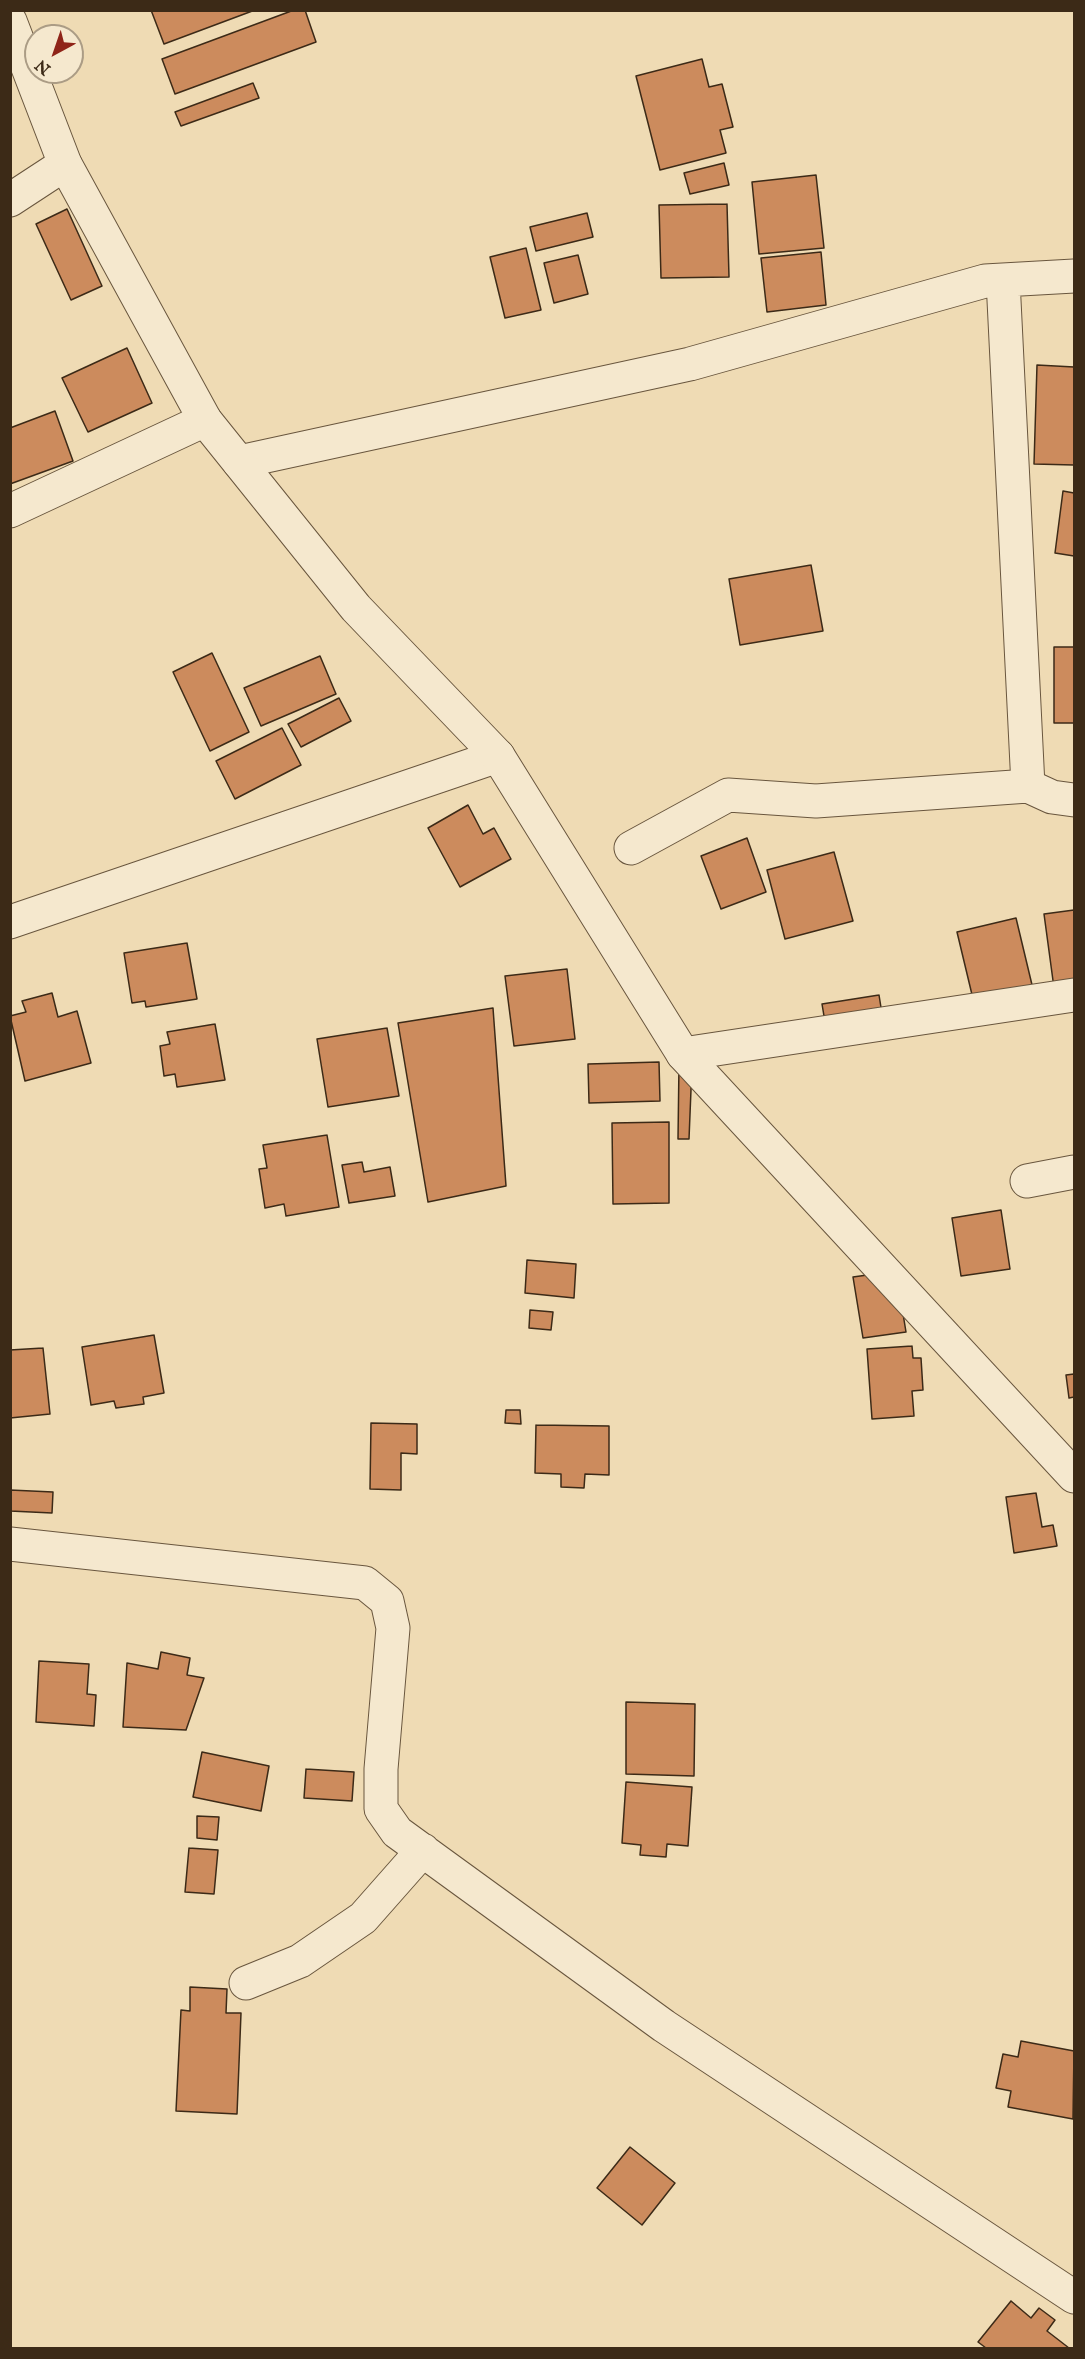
<!DOCTYPE html>
<style>
body{margin:0}
#map{position:relative;width:1085px;height:2359px;overflow:hidden;background:#efdbb4;font-family:"IM FELL English",serif}
canvas{display:block}
.frame{position:absolute;inset:0;border:12px solid #3c2a17;pointer-events:none}
.north{position:absolute;left:24px;top:24px;width:60px;height:60px;box-sizing:border-box;background:#f5e8ce;border:2px solid #ab9c85;border-radius:50%;rotate:220deg;font-size:16px;font-weight:700;line-height:24px;text-align:center;color:#3c2a17}
.north::after{content:'';display:block;margin:auto;width:21px;height:27px;background:#8f2418;clip-path:polygon(50% 0,100% 100%,50% 72%,0 100%)}
</style>
<div id="map">
<canvas width="1085" height="2359"></canvas>
<div class="frame"></div>
<div class="north">N</div>
</div>
<script>
const ctx = document.querySelector('canvas').getContext('2d');
ctx.lineJoin = 'round';
function fillPath(path, color) { ctx.fillStyle = color; ctx.fill(path, 'evenodd'); }
const toPath = rows => new Path2D(rows.map(r => 'M' + r).join(''));
function stroke(path, color, width, dash) { ctx.strokeStyle = color; ctx.lineWidth = width; ctx.lineCap = dash ? 'butt' : 'round'; ctx.setLineDash(dash || []); ctx.stroke(path); }
const building = toPath([
 [151,10,255,10,164,44,151,10],
 [294,10,305,10,316,42,175,94,162,59,294,10],
 [702,59,709,87,722,84,733,127,720,130,726,153,660,170,636,76,702,59],
 [253,83,259,98,181,126,175,112,253,83],
 [724,163,729,185,690,194,684,173,724,163],
 [816,175,824,248,759,254,752,182,816,175],
 [727,204,729,277,661,278,659,205,727,204],
 [67,209,102,286,71,300,36,224,67,209],
 [587,213,593,237,536,251,530,227,587,213],
 [526,248,541,310,505,318,490,257,526,248],
 [821,252,826,305,767,312,761,258,821,252],
 [578,255,588,294,554,303,544,263,578,255],
 [127,348,152,403,88,432,62,378,127,348],
 [1037,365,1074,367,1074,465,1034,464,1037,365],
 [55,411,73,461,10,484,10,428,55,411],
 [1063,491,1074,493,1074,556,1055,553,1063,491],
 [811,565,823,631,740,645,729,579,811,565],
 [1054,647,1074,647,1074,723,1054,723,1054,647],
 [212,653,249,732,210,751,173,672,212,653],
 [320,656,336,694,261,726,244,688,320,656],
 [339,698,351,721,301,747,288,724,339,698],
 [282,728,301,765,235,799,216,761,282,728],
 [468,805,483,834,494,828,511,859,460,887,428,828,468,805],
 [747,838,766,892,721,909,701,856,747,838],
 [834,852,853,921,785,939,767,870,834,852],
 [1074,910,1074,985,1054,988,1044,914,1074,910],
 [1016,918,1033,989,974,1003,957,932,1016,918],
 [187,943,197,999,146,1007,145,1001,132,1003,124,953,187,943],
 [567,969,575,1039,514,1046,505,976,567,969],
 [52,993,58,1017,77,1011,91,1063,25,1081,10,1016,26,1012,22,1001,52,993],
 [879,995,883,1020,826,1028,822,1004,879,995],
 [493,1008,506,1186,428,1202,398,1023,493,1008],
 [215,1024,225,1080,177,1087,175,1074,164,1076,160,1046,170,1044,167,1032,215,1024],
 [387,1028,399,1096,328,1107,317,1039,387,1028],
 [659,1062,660,1101,589,1103,588,1064,659,1062],
 [679,1064,692,1065,689,1139,678,1139,679,1064],
 [669,1122,669,1203,613,1204,612,1123,669,1122],
 [327,1135,339,1207,286,1216,284,1204,265,1208,259,1169,267,1168,263,1145,327,1135],
 [362,1162,364,1172,390,1167,395,1196,349,1203,342,1165,362,1162],
 [1001,1210,1010,1269,961,1276,952,1218,1001,1210],
 [527,1260,576,1264,574,1298,525,1293,527,1260],
 [896,1271,906,1332,863,1338,853,1277,896,1271],
 [530,1310,553,1312,551,1330,529,1328,530,1310],
 [154,1335,164,1393,143,1397,144,1404,116,1408,114,1401,91,1405,82,1347,154,1335],
 [912,1346,913,1358,921,1358,923,1390,912,1391,914,1416,872,1419,867,1349,912,1346],
 [43,1348,50,1414,10,1418,10,1350,43,1348],
 [1074,1374,1074,1397,1069,1398,1066,1375,1074,1374],
 [506,1410,520,1410,521,1424,505,1423,506,1410],
 [371,1423,417,1424,417,1454,401,1453,401,1490,370,1489,371,1423],
 [536,1425,609,1426,609,1475,585,1474,584,1488,561,1487,561,1474,535,1473,536,1425],
 [10,1490,53,1492,52,1513,10,1511,10,1490],
 [1036,1493,1042,1527,1053,1525,1057,1546,1014,1553,1006,1497,1036,1493],
 [161,1652,190,1658,187,1675,204,1678,186,1730,123,1727,127,1663,158,1669,161,1652],
 [39,1661,89,1664,87,1694,96,1695,94,1726,36,1722,39,1661],
 [626,1702,695,1704,694,1776,626,1774,626,1702],
 [202,1752,269,1766,261,1811,193,1797,202,1752],
 [306,1769,354,1772,352,1801,304,1798,306,1769],
 [626,1782,692,1787,688,1846,667,1844,666,1857,640,1855,641,1845,622,1843,626,1782],
 [197,1816,219,1817,217,1840,197,1838,197,1816],
 [189,1848,218,1850,214,1894,185,1892,189,1848],
 [190,1987,227,1989,226,2013,241,2013,237,2114,176,2111,181,2010,190,2011,190,1987],
 [1021,2041,1074,2051,1073,2119,1008,2107,1011,2091,996,2088,1003,2054,1018,2057,1021,2041],
 [630,2147,675,2183,642,2225,597,2188,630,2147],
 [1011,2301,1031,2318,1039,2308,1055,2320,1047,2331,1069,2348,986,2348,978,2342,1011,2301]
]);
fillPath(building, '#cc8b5d');
stroke(building, '#3c2a17', 1.5);
const minor = toPath([
 [10,200,65,164],
 [1003,280,1028,786],
 [239,462,690,364,985,281,1074,276],
 [10,511,205,420],
 [631,848,728,795,816,801,1028,786,1052,797,1074,800],
 [10,922,498,756],
 [683,1054,1074,995],
 [1027,1181,1074,1172],
 [10,1544,365,1583,387,1601,393,1628,381,1769,381,1809,397,1832,664,2026,1074,2297],
 [246,1983,300,1961,363,1918,423,1850]
]);
const tertiary = toPath([
 [10,21,65,164,205,420,356,608,498,756,683,1054,1074,1476]
]);
stroke(minor, '#69563e', 35);
stroke(tertiary, '#69563e', 35);
stroke(minor, '#f5e8ce', 33);
stroke(tertiary, '#f5e8ce', 33);
</script>
